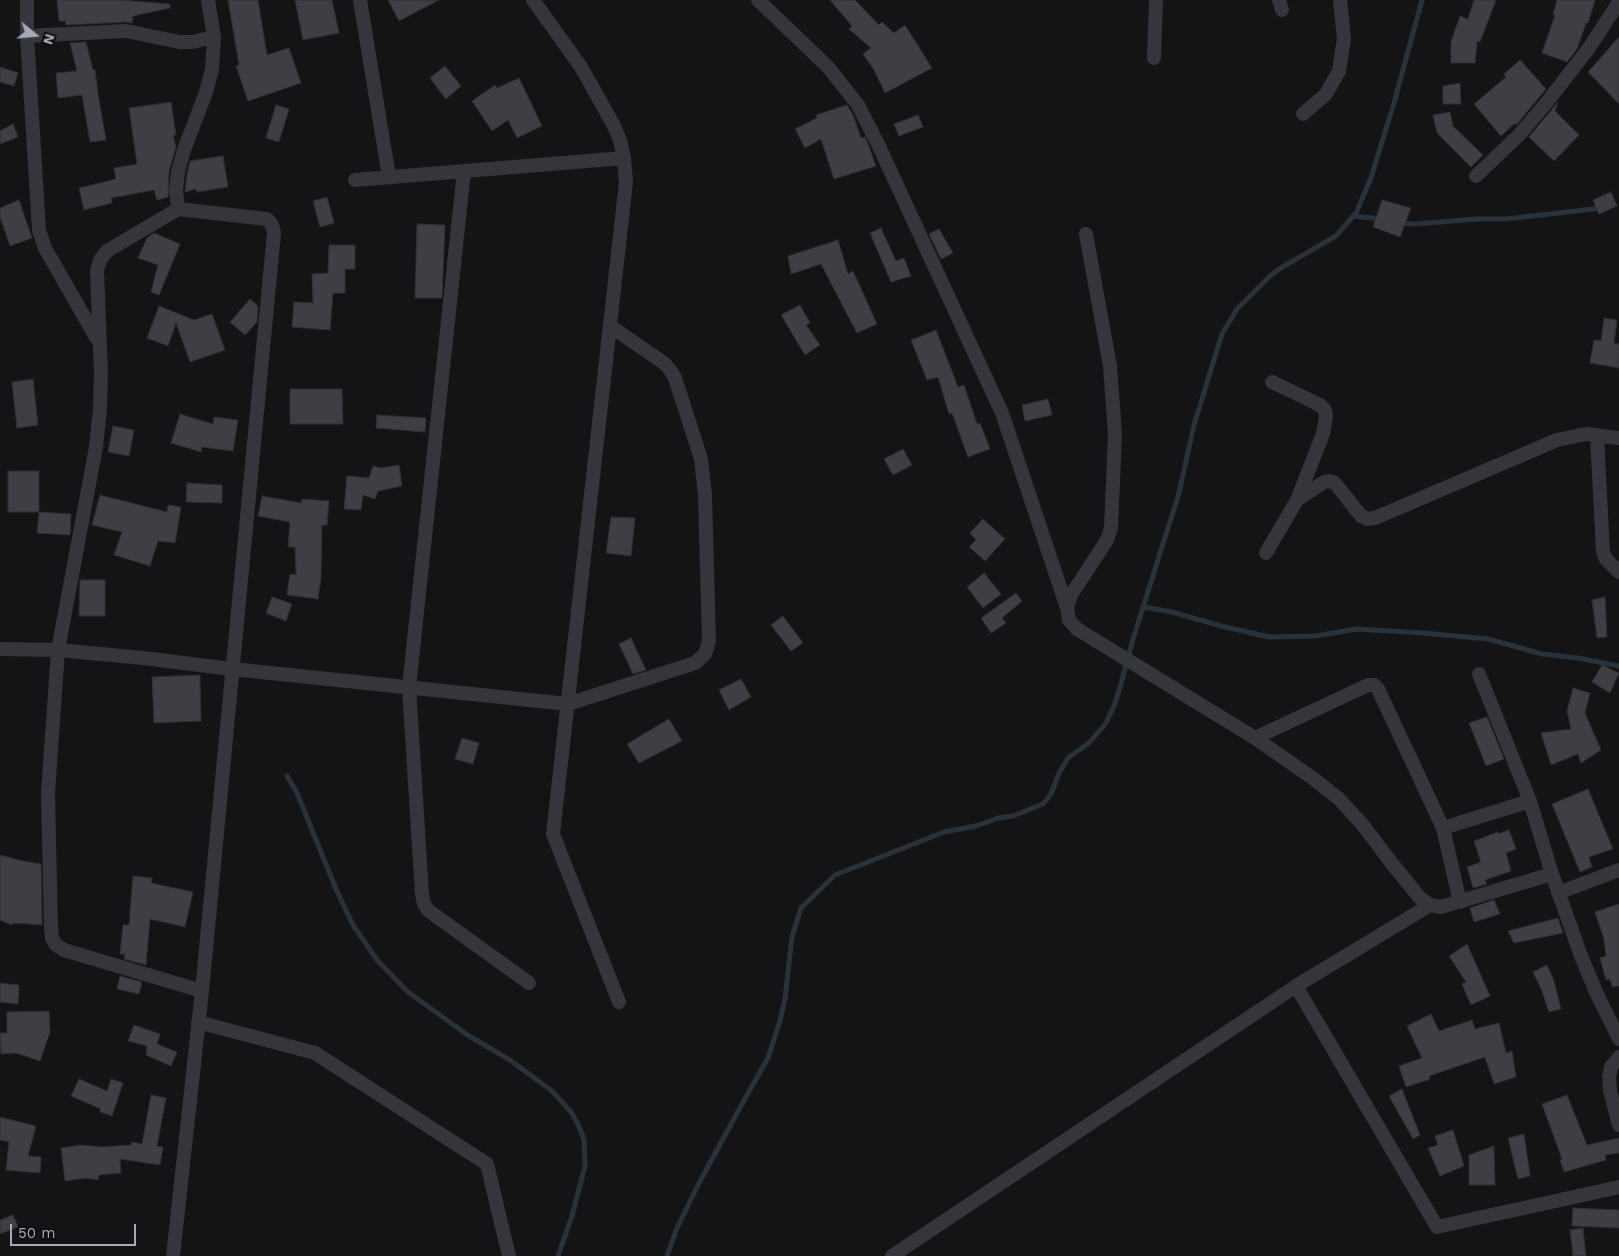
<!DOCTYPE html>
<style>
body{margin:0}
#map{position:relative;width:1619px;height:1256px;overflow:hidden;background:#141416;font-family:"Work Sans",sans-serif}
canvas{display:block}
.north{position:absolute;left:10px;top:10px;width:50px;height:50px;-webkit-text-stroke:4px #0f0f11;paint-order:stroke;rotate:107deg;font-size:14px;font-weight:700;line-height:20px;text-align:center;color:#a5a9b8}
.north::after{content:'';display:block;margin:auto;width:18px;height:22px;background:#a5a9b8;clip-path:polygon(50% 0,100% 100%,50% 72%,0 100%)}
.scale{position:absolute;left:10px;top:1224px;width:126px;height:22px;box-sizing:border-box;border:2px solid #a5a9b8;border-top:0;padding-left:6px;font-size:15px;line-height:18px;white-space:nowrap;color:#a5a9b8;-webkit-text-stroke:4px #0f0f11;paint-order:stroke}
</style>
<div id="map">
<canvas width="1619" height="1256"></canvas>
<div class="north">N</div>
<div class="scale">50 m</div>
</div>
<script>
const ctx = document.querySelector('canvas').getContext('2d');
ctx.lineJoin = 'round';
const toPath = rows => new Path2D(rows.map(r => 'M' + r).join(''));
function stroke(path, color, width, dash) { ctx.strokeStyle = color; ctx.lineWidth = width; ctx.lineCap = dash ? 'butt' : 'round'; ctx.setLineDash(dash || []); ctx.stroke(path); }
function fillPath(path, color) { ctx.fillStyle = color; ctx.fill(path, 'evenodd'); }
stroke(toPath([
 [1354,216,1381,219],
 [1399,223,1415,224,1476,219,1506,219,1602,208],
 [1143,607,1172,612,1221,626,1269,637,1316,636,1356,629,1423,633,1488,639,1542,654,1578,658,1619,666],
 [287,776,297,793,336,889,353,925,377,960,408,992,469,1036,510,1060,552,1091,571,1112,578,1124,584,1139,585,1166,572,1216,558,1256],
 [667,1256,677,1228,698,1185,742,1104,768,1058,780,1021,785,999,792,937,801,908,835,875,944,832,976,826,998,818,1013,816,1043,804,1051,794,1059,773,1068,758,1089,743,1106,723,1114,706,1120,687,1133,639,1179,493,1194,425,1222,334,1237,309,1270,276,1279,269,1336,236,1356,213,1371,178,1394,103,1422,0]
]), '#29323b', 5);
const building = toPath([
 [57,0,119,0,170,4,170,8,133,16,132,23,126,22,66,25,65,21,59,21,57,0],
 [228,0,258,0,267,55,289,48,301,83,248,101,236,66,239,65,228,0],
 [295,0,332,0,339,33,303,40,295,0],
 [388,0,439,0,399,21,388,0],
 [830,0,855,0,879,25,882,22,894,33,905,25,932,68,885,93,874,70,863,54,871,48,849,29,852,26,830,0],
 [1474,0,1496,0,1480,42,1477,41,1475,63,1451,63,1451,42,1460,16,1468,19,1474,0],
 [1557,0,1595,0,1588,23,1586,23,1577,49,1567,62,1542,53,1555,15,1553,14,1557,0],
 [1619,37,1619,104,1588,72,1619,37],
 [86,42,93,70,95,70,98,94,106,140,90,142,82,95,58,98,56,73,77,71,70,43,86,42],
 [1520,60,1546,89,1516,125,1515,123,1501,136,1474,104,1506,77,1504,74,1520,60],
 [445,66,461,86,446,99,430,78,445,66],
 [0,67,18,73,14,86,0,82,0,67],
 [519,78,542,126,517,138,508,120,492,131,472,101,495,85,497,88,519,78],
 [1460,83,1461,104,1443,104,1443,86,1460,83],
 [171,102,176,135,173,135,176,147,169,171,168,197,157,200,154,190,111,198,112,203,84,210,79,188,116,179,114,168,137,164,129,108,171,102],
 [1558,102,1555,111,1579,135,1554,161,1529,137,1558,102],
 [276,105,289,109,279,142,266,138,276,105],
 [847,105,853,115,861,138,865,137,868,144,876,166,834,179,821,139,805,148,795,129,817,118,816,115,847,105],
 [1450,112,1453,126,1483,155,1471,167,1437,133,1433,115,1450,112],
 [918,115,923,127,899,136,894,124,918,115],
 [13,124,18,137,0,144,0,131,13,124],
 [223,156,228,187,197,192,196,189,185,192,187,174,190,161,223,156],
 [1611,192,1617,206,1599,214,1593,200,1611,192],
 [327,197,334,223,320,227,313,201,327,197],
 [19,200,32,238,10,246,0,217,0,208,19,200],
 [1382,200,1411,208,1400,237,1373,227,1382,200],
 [417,224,445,225,442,298,415,298,417,224],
 [881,228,896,261,904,258,911,276,891,282,870,233,881,228],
 [939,229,953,253,941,259,929,234,939,229],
 [154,233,180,244,159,295,151,292,158,265,138,258,147,238,154,233],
 [838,240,848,274,853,271,877,324,857,333,821,264,791,274,788,256,838,240],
 [329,245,355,245,355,269,345,269,345,293,333,293,330,330,292,327,294,302,313,303,312,274,328,273,329,245],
 [250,299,258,306,257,322,245,335,230,322,250,299],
 [800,305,810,323,806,325,820,345,805,355,781,315,800,305],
 [159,306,194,320,212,314,225,350,190,362,176,323,168,346,147,338,159,306],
 [1604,318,1617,320,1614,343,1619,344,1619,368,1590,363,1594,340,1601,341,1604,318],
 [936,330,958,387,964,385,977,424,980,423,990,449,968,457,952,413,949,414,938,377,927,380,911,340,936,330],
 [33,379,38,425,17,428,12,382,33,379],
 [290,389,342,389,343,424,290,424,290,389],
 [1048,399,1052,415,1025,421,1022,405,1048,399],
 [180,414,213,424,214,417,238,420,233,451,202,447,201,452,171,443,180,414],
 [377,415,426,418,425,432,376,428,377,415],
 [113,426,134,430,129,456,108,452,113,426],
 [903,449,912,465,893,475,884,459,903,449],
 [399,465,402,486,378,491,375,499,363,495,361,510,344,509,347,476,369,478,373,466,381,468,399,465],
 [8,471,39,471,39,512,8,512,8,471],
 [187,483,222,485,222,503,186,502,187,483],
 [100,495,167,512,168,505,181,507,175,543,158,541,150,566,114,555,122,532,92,525,100,495],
 [262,496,302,503,302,499,329,501,327,525,322,525,321,577,318,599,287,595,290,574,296,575,295,547,288,547,290,522,258,516,262,496],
 [39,512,71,514,70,535,37,533,39,512],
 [611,517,635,518,631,556,606,553,611,517],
 [983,519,1005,539,985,561,969,547,976,540,970,533,983,519],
 [984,573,1001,594,983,608,967,587,984,573],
 [80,580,105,580,105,616,79,616,80,580],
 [1016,593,1022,601,1002,618,1006,623,991,633,981,618,1016,593],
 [272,597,292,604,286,621,266,613,272,597],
 [1605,597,1607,637,1597,638,1592,600,1605,597],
 [783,616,803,643,791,651,771,625,783,616],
 [631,638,646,670,633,674,619,644,631,638],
 [1602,665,1619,673,1610,693,1592,682,1602,665],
 [200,675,201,721,154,723,152,677,200,675],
 [741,679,751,697,729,710,719,690,741,679],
 [1573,688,1590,693,1585,713,1601,750,1581,763,1578,754,1551,765,1541,733,1571,729,1567,711,1573,688],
 [1487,717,1504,759,1486,766,1469,723,1487,717],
 [669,719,682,741,639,763,627,744,669,719],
 [462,738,479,743,473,764,455,759,462,738],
 [1588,789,1613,849,1589,857,1592,867,1580,872,1552,804,1588,789],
 [1509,830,1516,849,1506,853,1511,871,1485,880,1487,884,1473,888,1467,867,1481,862,1474,841,1498,832,1498,834,1509,830],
 [0,855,18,860,41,864,42,925,13,923,12,925,0,920,0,855],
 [133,876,152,878,151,883,193,892,185,927,150,919,146,965,124,959,125,954,120,954,123,925,129,925,133,876],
 [1494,900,1500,914,1474,922,1470,908,1494,900],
 [1619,904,1619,986,1612,987,1610,979,1606,980,1600,958,1606,956,1604,939,1595,912,1619,904],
 [1558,918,1563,933,1514,943,1508,931,1558,918],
 [1467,944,1490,996,1471,1005,1462,984,1466,982,1449,956,1467,944],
 [1547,965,1553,978,1561,1009,1549,1012,1542,991,1533,972,1547,965],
 [120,976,142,982,139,994,117,989,120,976],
 [0,983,19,985,18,1004,0,1002,0,983],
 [49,1011,50,1032,40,1061,16,1053,1,1054,0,1033,7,1033,7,1012,49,1011],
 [1431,1014,1439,1031,1472,1020,1475,1029,1499,1023,1506,1053,1512,1051,1516,1077,1494,1084,1485,1057,1429,1076,1430,1079,1406,1087,1399,1066,1422,1058,1407,1026,1431,1014],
 [134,1025,160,1034,157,1044,177,1052,171,1066,146,1055,147,1046,128,1041,134,1025],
 [79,1079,107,1091,111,1079,123,1083,112,1116,100,1112,101,1109,71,1096,79,1079],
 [1402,1089,1420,1135,1413,1139,1389,1096,1402,1089],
 [151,1095,166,1098,157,1146,163,1147,160,1165,120,1159,121,1173,99,1175,98,1180,86,1178,65,1181,61,1148,81,1145,102,1147,131,1145,132,1142,142,1144,151,1095],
 [1567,1095,1587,1145,1619,1138,1619,1153,1605,1155,1606,1160,1564,1172,1560,1160,1562,1159,1542,1104,1567,1095],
 [0,1117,36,1126,28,1156,41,1157,40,1173,6,1170,9,1142,0,1140,0,1117],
 [1453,1130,1464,1166,1440,1176,1428,1148,1438,1145,1435,1136,1453,1130],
 [1524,1134,1530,1176,1518,1179,1508,1138,1524,1134],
 [1494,1146,1495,1185,1469,1185,1469,1155,1494,1146],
 [1573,1208,1619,1210,1619,1228,1572,1226,1573,1208],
 [13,1215,18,1227,0,1234,0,1220,13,1215],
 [1583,1228,1586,1256,1573,1256,1570,1230,1583,1228]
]);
fillPath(building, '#3e3e44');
stroke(building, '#2e2e33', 1);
stroke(toPath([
 [27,0,27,36,39,230,45,248,97,339],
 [360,0,389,177],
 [533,0,581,67,613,124,620,140,624,158,626,182,553,834,619,1002],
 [758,0,828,67,858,105,878,144,1002,413,1067,608,1069,620,1077,629,1255,738,1314,779,1339,799,1362,824,1390,861,1420,898,1430,905,1441,907,1552,874],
 [1279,0,1282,10],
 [27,36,126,31,179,42,192,42,214,37],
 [1154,58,1156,0],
 [1303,114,1326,94,1339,71,1344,39,1340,0],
 [464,171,409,687,422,894,424,904,429,911,529,983],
 [1476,176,1519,135,1547,102,1589,48,1619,2],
 [355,180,624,158],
 [178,209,176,190,178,172,184,150,205,95,212,70,214,37,208,0],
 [1597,435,1603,552,1606,559,1619,572],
 [1297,500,1324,482,1329,481,1335,483,1361,516,1368,519,1375,518,1557,440,1586,434,1619,438],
 [1266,553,1297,500,1323,434,1326,416,1325,410,1320,405,1272,382],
 [1067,608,1071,595,1107,540,1111,528,1115,434,1110,366,1086,234],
 [0,649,58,650,143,658,232,669,568,704,695,663,705,654,709,641,705,495,701,459,675,378,671,371,664,363,610,326],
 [1479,674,1530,801,1552,874,1581,956,1596,992,1619,1039],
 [1255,738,1368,685,1374,685,1378,689,1443,828,1460,902],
 [1443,828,1530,801],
 [1558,893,1619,870],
 [1296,986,1430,905],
 [198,1022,315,1053,487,1164,509,1256],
 [1619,1057,1611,1067,1609,1077,1610,1090,1619,1125],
 [173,1256,202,991,274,233,272,225,267,219,178,209,107,251,100,260,97,271,101,373,100,409,96,447,58,650,48,793,51,928,52,938,56,945,64,950,202,991],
 [892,1256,1296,986,1437,1227,1619,1187]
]), '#35363c', 14);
</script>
